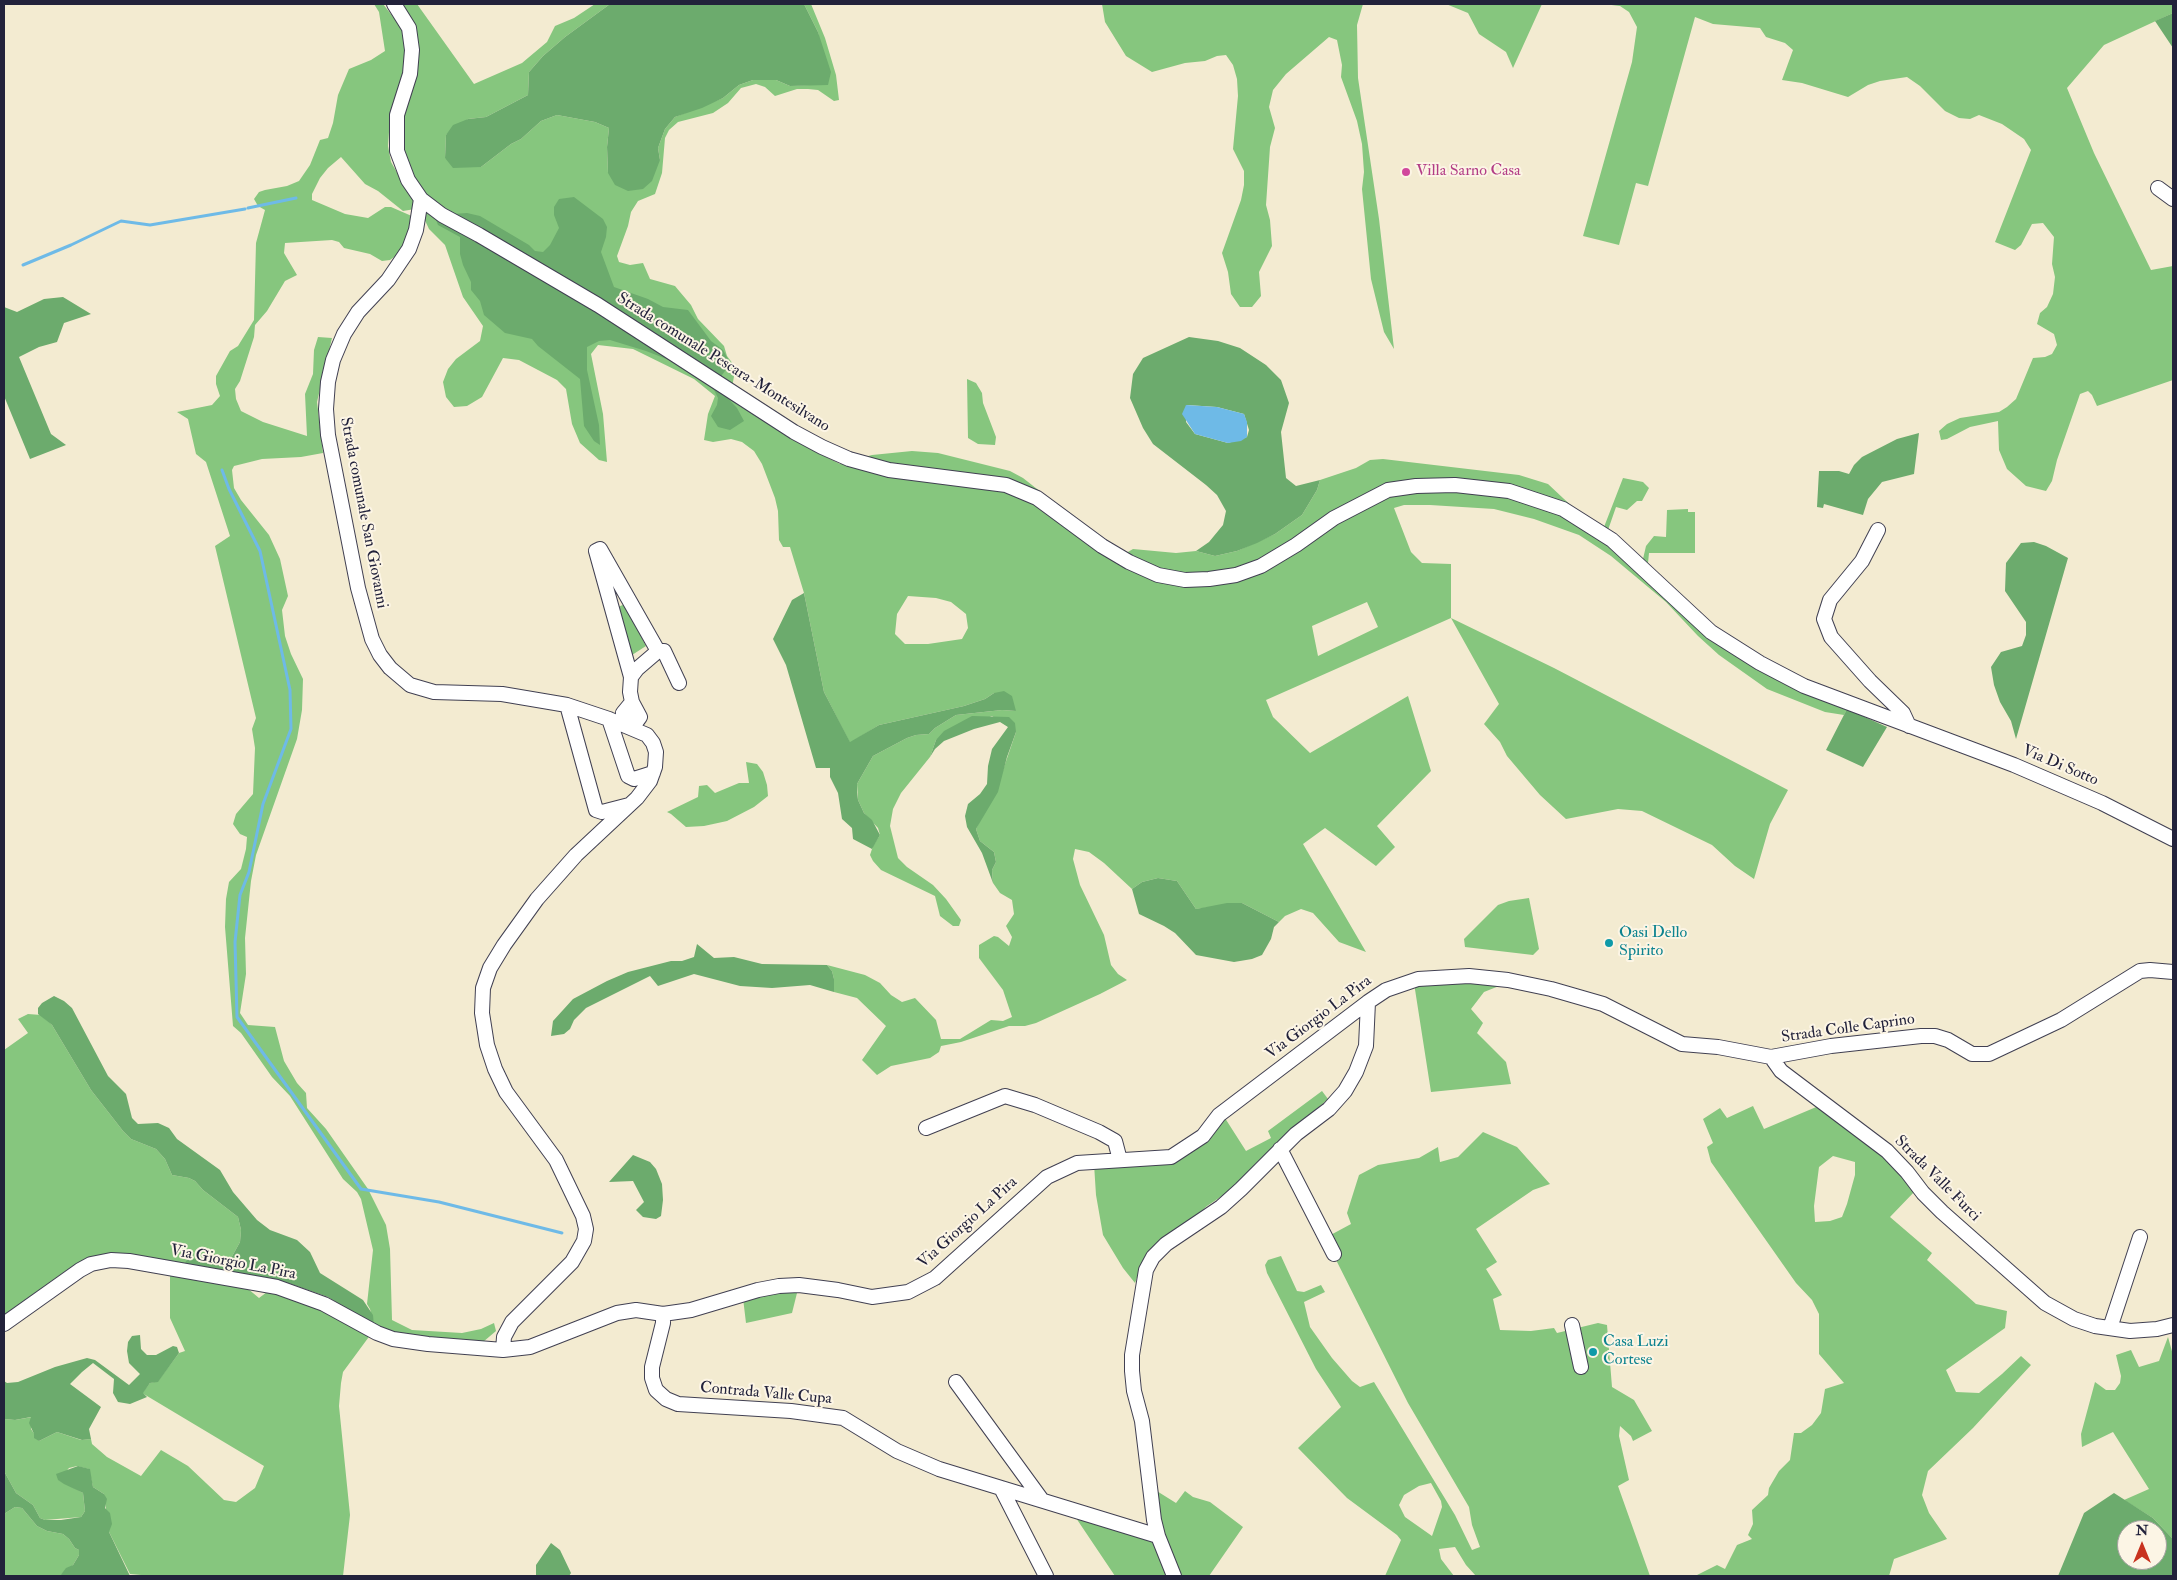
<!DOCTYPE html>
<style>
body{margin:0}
#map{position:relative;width:2177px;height:1580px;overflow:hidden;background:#f3ebd1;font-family:"IM FELL Double Pica",serif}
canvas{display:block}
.frame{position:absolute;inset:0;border:5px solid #22223b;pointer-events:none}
.north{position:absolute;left:2117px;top:1520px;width:50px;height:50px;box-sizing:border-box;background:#fcf5e5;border:1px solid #a5a1a1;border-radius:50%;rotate:0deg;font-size:14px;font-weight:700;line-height:20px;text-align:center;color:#22223b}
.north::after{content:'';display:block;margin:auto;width:18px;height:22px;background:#c8321e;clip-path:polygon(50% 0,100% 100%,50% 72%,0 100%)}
</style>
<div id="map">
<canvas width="2177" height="1580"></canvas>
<div class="frame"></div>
<div class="north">N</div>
</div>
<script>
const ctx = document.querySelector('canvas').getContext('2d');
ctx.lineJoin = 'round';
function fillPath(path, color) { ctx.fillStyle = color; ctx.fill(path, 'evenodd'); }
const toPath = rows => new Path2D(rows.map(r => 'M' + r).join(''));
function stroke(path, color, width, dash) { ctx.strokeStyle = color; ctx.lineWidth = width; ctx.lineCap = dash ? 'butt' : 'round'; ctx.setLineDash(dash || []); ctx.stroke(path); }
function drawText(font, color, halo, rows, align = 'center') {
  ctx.font = font + ' "IM FELL Double Pica",serif'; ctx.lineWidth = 4; ctx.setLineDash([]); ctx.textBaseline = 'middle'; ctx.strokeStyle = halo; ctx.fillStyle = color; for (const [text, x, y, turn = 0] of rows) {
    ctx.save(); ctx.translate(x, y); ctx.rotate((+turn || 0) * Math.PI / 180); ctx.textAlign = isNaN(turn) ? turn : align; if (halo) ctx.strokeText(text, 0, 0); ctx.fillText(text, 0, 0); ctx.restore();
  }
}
fillPath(toPath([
 [374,4,383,4,401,27,405,44,404,67,390,118,388,146,391,162,415,204,415,209,403,211,378,191,365,184,341,157,328,168,320,178,312,194,312,200,345,214,368,218,385,207,391,207,414,217,401,252,390,260,382,261,370,254,344,248,339,242,332,240,285,243,284,253,297,275,285,281,267,311,255,325,254,337,240,381,235,389,236,399,241,411,263,422,307,436,305,394,313,374,314,350,318,337,332,338,317,402,323,453,301,457,262,459,234,466,232,470,234,488,241,500,269,535,280,559,288,596,282,610,285,636,291,654,303,679,302,710,297,739,256,855,251,881,245,938,246,974,240,1013,248,1025,275,1027,284,1061,297,1083,306,1093,307,1108,326,1129,368,1189,386,1225,390,1249,392,1320,412,1330,462,1333,481,1329,494,1323,496,1331,483,1342,407,1337,374,1326,370,1309,367,1304,373,1250,361,1199,357,1192,343,1179,290,1096,272,1077,241,1033,233,1026,225,927,226,899,229,882,241,869,246,849,247,837,240,834,233,824,236,814,253,794,255,748,252,729,256,718,215,546,230,536,206,462,196,454,188,419,177,412,212,405,220,396,216,384,216,376,230,351,238,346,254,320,256,243,265,210,258,206,254,199,259,192,265,190,287,186,299,181,310,165,320,140,328,138,333,123,338,95,349,69,371,60,385,51,379,12],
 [399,4,417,4,474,84,522,63,547,42,555,26,574,18,595,4,610,4,565,37,543,56,529,72,528,95,486,117,468,119,446,135,445,158,481,167,511,144,521,139,541,121,557,115,595,122,609,128,607,147,608,173,660,160,658,148,665,129,675,117,723,98,739,85,753,80,776,80,790,86,828,84,818,32,804,4,811,4,825,38,836,75,839,100,834,101,818,90,808,89,797,89,775,96,765,87,756,84,741,88,728,103,713,113,678,122,669,130,665,138,662,173,655,194,638,201,631,212,628,226,617,256,619,262,630,265,643,263,650,279,675,286,680,292,691,305,698,319,724,346,727,356,733,364,735,371,733,382,734,396,737,404,795,441,840,464,872,455,912,451,938,453,1010,471,1023,478,1046,496,1053,519,1116,559,1133,549,1176,553,1196,551,1215,556,1237,551,1275,534,1302,515,1317,490,1320,480,1356,468,1370,460,1383,459,1519,475,1548,484,1716,641,1847,709,1844,715,1825,712,1767,689,1719,655,1698,636,1666,602,1611,556,1579,535,1534,519,1494,509,1430,505,1404,505,1394,508,1411,552,1422,563,1451,564,1451,618,1554,668,1788,790,1770,824,1754,879,1735,866,1712,845,1642,811,1618,809,1566,819,1540,795,1507,756,1500,742,1484,724,1499,704,1451,618,1266,700,1273,717,1310,753,1408,696,1431,771,1377,826,1395,847,1376,866,1325,828,1303,844,1366,952,1339,942,1313,913,1301,909,1285,916,1279,922,1242,903,1196,909,1177,881,1158,878,1142,882,1132,889,1104,863,1089,852,1075,849,1073,859,1080,885,1104,935,1111,965,1118,974,1127,980,1100,994,1036,1023,1025,1026,1009,1026,961,1042,941,1046,939,1052,930,1058,891,1066,877,1075,862,1060,886,1026,857,998,834,992,834,979,832,971,827,965,865,975,880,983,891,995,902,1002,915,998,936,1020,941,1039,960,1039,991,1020,1003,1021,1012,1017,1003,990,979,958,979,945,994,936,998,937,1009,946,1012,937,1006,926,1014,914,1012,900,1000,893,993,883,992,870,996,862,994,852,980,841,976,829,1003,770,1016,732,992,716,936,740,930,757,901,793,893,809,890,826,898,858,907,867,933,885,946,899,961,920,959,926,953,926,940,916,935,896,881,870,873,861,870,855,873,846,880,835,878,828,864,813,858,800,857,784,873,756,907,738,916,735,929,734,935,728,956,715,1002,710,1016,711,994,693,985,699,964,706,879,725,850,743,824,692,804,593,790,547,783,547,779,540,778,511,775,498,762,464,754,451,742,442,731,439,713,442,704,440,708,414,715,396,694,379,633,349,598,345,591,354,603,414,607,462,599,460,580,443,572,424,566,389,557,380,519,360,503,358,482,397,467,406,454,407,446,397,443,382,448,369,456,359,480,341,483,326,463,297,445,245,429,229,422,214,400,142,401,122,415,69],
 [908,596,936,598,951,602,966,614,968,628,962,639,928,644,905,644,895,634,897,614],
 [1367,602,1378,627,1318,656,1312,626],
 [1102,4,1363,4,1357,25,1358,78,1379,219,1394,349,1384,332,1371,279,1362,189,1364,172,1362,144,1357,121,1341,77,1342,65,1337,40,1329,37,1286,74,1273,90,1269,107,1275,128,1270,147,1266,205,1270,220,1272,246,1259,272,1261,296,1252,307,1240,307,1231,294,1228,272,1222,253,1241,200,1244,185,1244,171,1233,149,1238,96,1237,79,1233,65,1226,55,1217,56,1205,61,1185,63,1152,72,1126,56,1105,22],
 [1446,4,1542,4,1513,68,1506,52,1479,34,1468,13],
 [1603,4,2173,4,2173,13,2104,45,2067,88,2094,153,2151,270,2173,266,2173,380,2097,406,2092,395,2088,391,2080,394,2057,460,2052,481,2046,491,2026,486,2007,469,1999,450,1998,421,1970,427,1947,439,1941,440,1939,431,1947,424,1960,418,1999,412,2007,407,2016,399,2033,358,2045,357,2052,354,2057,345,2054,334,2037,324,2040,313,2047,307,2053,294,2055,277,2052,264,2054,237,2043,223,2032,224,2021,245,2015,250,1995,242,2031,150,2024,139,2002,124,1979,115,1970,119,1959,118,1945,111,1920,86,1907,77,1880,81,1868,85,1848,97,1802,83,1782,80,1793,50,1785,43,1766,37,1760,28,1713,24,1695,17,1648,186,1636,183,1619,245,1583,236,1632,62,1637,27,1629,12,1620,6],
 [967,379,976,383,982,393,983,403,996,437,995,445,978,444,968,438],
 [1623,478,1643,482,1649,488,1642,501,1637,501,1627,510,1616,507,1608,530,1604,527],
 [1688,509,1688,512,1695,512,1695,553,1649,553,1648,563,1643,559,1646,546,1654,536,1666,537,1667,510],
 [625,604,646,646,632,655,618,607],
 [746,762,757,764,763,772,767,785,768,796,754,807,727,821,704,826,686,827,671,814,667,812,698,797,699,786,707,785,715,793,739,783,749,783],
 [1529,898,1539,949,1533,955,1465,947,1464,939,1498,905,1509,901],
 [1427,980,1504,984,1484,992,1471,1009,1483,1023,1477,1033,1506,1062,1511,1084,1431,1092,1414,983],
 [28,1014,41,1015,52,1025,91,1090,123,1131,131,1139,156,1149,165,1159,172,1175,189,1178,195,1181,203,1190,238,1217,241,1230,240,1242,230,1260,224,1264,200,1259,184,1266,88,1260,64,1272,4,1315,4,1050,28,1033,18,1019],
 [1322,1091,1328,1099,1256,1163,1237,1186,1207,1206,1141,1266,1135,1283,1123,1268,1103,1235,1096,1195,1094,1164,1171,1160,1223,1115,1246,1151,1271,1138,1268,1131],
 [1821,1105,1877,1149,1916,1190,1890,1217,1932,1253,1927,1260,1976,1304,2007,1311,2005,1328,1946,1370,1956,1392,1979,1393,2002,1374,2021,1356,2031,1365,1973,1428,1928,1471,1922,1495,1929,1513,1947,1539,1894,1559,1889,1576,1695,1576,1717,1565,1725,1569,1737,1545,1752,1539,1748,1535,1753,1524,1752,1510,1768,1495,1769,1488,1779,1471,1790,1460,1794,1433,1801,1433,1812,1425,1821,1413,1825,1389,1844,1383,1819,1354,1819,1314,1812,1300,1796,1283,1711,1162,1707,1147,1713,1143,1703,1119,1720,1108,1727,1118,1753,1106,1764,1129],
 [1833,1156,1855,1162,1855,1175,1847,1204,1842,1217,1830,1221,1815,1222,1814,1206,1819,1167],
 [1483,1132,1517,1147,1550,1184,1533,1190,1476,1229,1497,1262,1486,1269,1502,1295,1493,1299,1500,1330,1531,1331,1554,1328,1557,1333,1598,1323,1607,1325,1612,1387,1634,1400,1652,1431,1633,1441,1631,1436,1620,1426,1619,1436,1629,1480,1618,1486,1650,1576,1476,1576,1466,1565,1455,1547,1439,1549,1441,1559,1454,1576,1385,1576,1401,1540,1397,1535,1347,1498,1298,1448,1341,1407,1316,1369,1267,1273,1265,1265,1268,1260,1281,1256,1297,1291,1304,1292,1321,1285,1325,1292,1304,1302,1310,1327,1332,1358,1352,1381,1360,1387,1374,1382,1455,1515,1472,1550,1480,1547,1472,1525,1469,1507,1408,1403,1325,1238,1351,1224,1347,1213,1359,1175,1378,1165,1419,1158,1438,1147,1440,1162,1458,1157],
 [1431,1483,1441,1501,1442,1507,1432,1536,1405,1517,1399,1505,1404,1495,1419,1486],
 [170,1274,241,1283,259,1298,271,1289,300,1296,371,1334,343,1372,341,1383,339,1406,350,1515,343,1576,152,1576,130,1574,109,1532,104,1494,93,1487,89,1469,77,1466,69,1468,59,1480,83,1493,85,1511,81,1517,45,1520,40,1518,33,1505,16,1493,4,1471,4,1419,15,1420,32,1417,31,1429,39,1441,57,1432,81,1440,91,1439,92,1444,107,1457,141,1476,161,1450,188,1466,224,1500,236,1502,255,1488,264,1466,142,1393,150,1383,158,1381,179,1353,185,1351,170,1318],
 [798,1289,792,1313,746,1323,743,1298],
 [2168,1337,2173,1355,2173,1539,2153,1518,2124,1500,2149,1489,2113,1432,2082,1447,2081,1434,2095,1382,2106,1390,2115,1390,2120,1383,2121,1376,2116,1355,2131,1350,2139,1367,2159,1361],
 [1152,1488,1176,1503,1185,1491,1193,1497,1210,1502,1243,1527,1209,1576,1177,1576],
 [15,1507,22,1508,37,1526,47,1531,63,1534,69,1539,75,1548,79,1550,79,1555,73,1565,60,1576,4,1576,4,1514],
 [1074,1515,1149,1538,1156,1546,1168,1576,1115,1576]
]), '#86c67e');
fillPath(toPath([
 [610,4,804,4,818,32,831,72,828,85,790,86,776,80,753,80,739,85,723,98,702,108,675,117,665,129,658,148,660,160,652,181,643,189,628,191,615,185,608,173,607,147,609,128,595,122,557,115,541,121,521,139,511,144,481,167,453,168,445,158,446,135,453,125,468,119,486,117,528,95,529,72,543,56,565,37],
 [2173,13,2173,48,2155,21],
 [574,197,603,219,607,227,606,237,601,252,614,287,648,299,663,307,688,310,711,341,723,350,728,359,727,368,722,375,722,392,737,408,744,421,730,430,718,427,711,416,717,405,718,398,714,390,706,383,669,360,646,351,610,340,599,341,587,347,587,370,599,425,600,445,594,441,584,426,580,379,538,346,532,339,505,333,484,315,480,301,471,290,471,282,463,265,460,254,460,237,438,225,436,220,438,215,467,213,480,216,529,245,535,251,543,252,550,245,559,228,554,215,554,207,559,199],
 [63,297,91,314,64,323,57,342,39,347,19,357,51,434,66,445,30,459,4,396,4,307,17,312,44,299],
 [1189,337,1218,341,1240,348,1266,365,1281,380,1289,403,1281,432,1286,478,1296,486,1320,480,1317,490,1302,515,1275,534,1257,543,1237,551,1215,556,1196,551,1209,542,1223,525,1226,511,1217,495,1206,485,1153,444,1143,428,1130,398,1133,374,1143,358],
 [1187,405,1217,407,1244,414,1249,430,1247,437,1228,443,1195,434,1186,422],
 [1919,433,1914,474,1882,482,1868,499,1863,515,1824,504,1823,508,1817,507,1819,471,1839,471,1849,474,1854,465,1862,457,1897,439],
 [2034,542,2046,546,2068,558,2016,739,2011,721,2000,702,1994,685,1991,667,2001,652,2022,646,2026,635,2026,622,2005,591,2006,563,2021,543],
 [804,593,824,692,850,742,879,725,964,706,985,699,994,693,1004,691,1012,696,1016,711,1002,710,956,715,935,728,929,734,916,735,907,738,873,756,857,784,857,792,858,800,864,813,872,820,880,835,872,849,853,839,852,828,842,819,838,793,830,777,830,768,816,768,786,665,773,639,792,600],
 [1847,709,1887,727,1863,767,1826,750],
 [972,716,1009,717,1015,723,1016,732,1007,757,998,792,976,829,980,841,994,852,996,862,992,870,993,883,982,853,967,827,965,816,968,804,980,794,987,784,988,766,992,749,1008,727,1000,722,974,729,944,741,935,749,930,757,936,740,944,731],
 [1158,878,1177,881,1196,909,1227,903,1242,903,1279,922,1274,927,1271,939,1262,955,1252,959,1234,962,1196,955,1175,933,1164,926,1139,914,1132,889,1142,882],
 [697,944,714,958,734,957,762,964,827,965,832,971,834,979,834,992,810,985,772,988,740,986,694,974,658,986,650,976,586,1008,574,1020,570,1029,564,1034,551,1036,553,1021,573,999,607,981,628,972,671,961,682,961,694,957],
 [54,996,64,1001,72,1008,108,1076,126,1094,132,1118,138,1124,158,1123,169,1128,177,1139,220,1170,233,1192,257,1220,270,1230,297,1240,310,1252,320,1273,363,1300,373,1315,374,1326,328,1297,288,1283,184,1266,186,1261,191,1258,224,1264,230,1260,240,1242,241,1230,238,1217,203,1190,195,1181,189,1178,172,1175,165,1159,156,1149,131,1139,123,1131,91,1090,52,1025,38,1014,38,1008,42,1003],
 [633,1155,650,1162,656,1169,662,1184,663,1200,661,1216,656,1219,643,1217,636,1210,644,1202,633,1181,609,1182],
 [140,1335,141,1349,147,1355,156,1355,173,1346,177,1347,179,1353,158,1382,150,1383,143,1393,147,1397,130,1404,118,1402,113,1393,114,1379,93,1363,82,1372,70,1384,101,1407,89,1429,91,1439,82,1440,57,1432,39,1441,34,1438,34,1434,29,1423,31,1417,15,1420,4,1419,4,1381,7,1383,18,1382,55,1367,87,1358,95,1360,129,1385,140,1374,129,1363,127,1351,128,1342,132,1336],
 [78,1466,90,1469,93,1487,104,1494,107,1499,105,1508,110,1513,112,1524,109,1532,130,1576,60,1576,66,1568,73,1565,79,1555,79,1550,75,1548,69,1539,63,1534,47,1531,37,1526,22,1508,15,1507,4,1514,4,1471,16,1493,33,1505,40,1518,45,1520,61,1520,81,1517,85,1511,83,1493,64,1484,58,1480,56,1474],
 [2114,1493,2153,1518,2173,1539,2173,1576,2058,1576,2084,1513],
 [2127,1530,2157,1530,2157,1560,2127,1560],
 [551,1543,560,1550,571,1573,569,1576,536,1576,536,1565]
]), '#6cab6d');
fillPath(toPath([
 [1186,405,1217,407,1244,414,1247,422,1247,437,1241,441,1228,443,1195,434,1182,414]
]), '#6ebae7');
stroke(toPath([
 [248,208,296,198],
 [23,265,71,245,121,221,150,225,245,209],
 [222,470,229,489,260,551,290,690,291,729,263,804,249,872,240,895,235,942,237,1017,361,1189,439,1202,562,1233]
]), '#6ebae7', 3);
const minor = toPath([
 [394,4,409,28,412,50,410,74,397,115,397,151,408,180,421,199,442,215,479,235,598,305,794,432,822,447,849,459,889,470,1006,485,1037,498,1102,546,1129,562,1158,575,1185,580,1209,579,1236,575,1261,566,1296,545,1334,518,1388,490,1416,486,1455,485,1509,491,1563,509,1612,540,1711,632,1760,663,1804,686,2014,765,2102,803,2173,839],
 [2158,188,2173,199],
 [421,199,416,230,409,249,388,280,358,312,344,334,333,360,328,382,326,409,328,435,358,588,372,639,380,655,390,668,410,685,434,692,502,694,567,705,609,719,647,735,653,743,656,752,655,767,650,781,637,798,576,855,537,899,504,945,490,968,483,988,482,1013,487,1045,495,1069,506,1092,556,1160,583,1216,586,1229,584,1241,572,1262,512,1322,504,1337,503,1350],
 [1878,530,1862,561,1830,600,1824,619,1831,637,1870,681,1903,713,1909,726],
 [658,651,664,651,679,683],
 [631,677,637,669,658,651,600,549,596,551,631,677,630,692,632,702,640,717,632,728,623,713,632,702],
 [567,705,596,810,602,812,629,805],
 [609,719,628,776,634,779,653,773],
 [1771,1057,1781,1071,1887,1151,1907,1172,1923,1193,1942,1212,2045,1303,2074,1319,2095,1326,2130,1331,2157,1329,2173,1325],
 [926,1128,1005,1096,1035,1105,1099,1132,1115,1141,1120,1160],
 [1280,1149,1334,1254],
 [663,1314,663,1323,652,1367,652,1378,656,1390,666,1399,678,1404,791,1411,843,1418,897,1451,939,1469,1158,1536],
 [4,1324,80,1270,91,1264,111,1260,129,1261,277,1287,324,1304,377,1333,393,1339,428,1344,503,1350,530,1347,617,1313,636,1310,663,1314,691,1310,758,1290,779,1286,799,1285,838,1290,872,1297,908,1292,935,1278,1047,1177,1077,1163,1171,1157,1203,1136,1219,1115,1368,1002,1386,990,1418,979,1469,976,1508,980,1551,989,1603,1004,1682,1044,1718,1047,1771,1057,1831,1046,1921,1036,1935,1036,1948,1040,1972,1054,1989,1054,2061,1020,2140,971,2150,970,2173,972],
 [1572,1325,1581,1367],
 [2110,1328,2140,1237],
 [956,1382,1042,1500],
 [1001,1488,1046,1576],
 [1174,1576,1158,1536,1154,1520,1142,1421,1134,1391,1132,1371,1132,1355,1146,1270,1153,1257,1166,1244,1221,1207,1241,1189,1296,1134,1329,1109,1345,1091,1356,1072,1366,1046,1368,1002]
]);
stroke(minor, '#414052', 16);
stroke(minor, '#fff', 14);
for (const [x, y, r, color] of [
 [1406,172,5,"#d1479c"],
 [1609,943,5,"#0f9aa8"],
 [1593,1352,5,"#0f9aa8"]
]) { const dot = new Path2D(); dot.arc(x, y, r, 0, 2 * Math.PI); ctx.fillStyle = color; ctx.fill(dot); stroke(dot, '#fcf5e5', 2); }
drawText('16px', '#b23c85', '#fcf5e5', [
 ["Villa Sarno Casa",1416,172]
], 'left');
drawText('16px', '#22223b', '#fcf5e5', [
 ["Strada comunale Pescara-Montesilvano",723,363,32],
 ["Strada comunale San Giovanni",363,513,79],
 ["Via Di Sotto",2060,766,23],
 ["Via Giorgio La Pira",1319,1018,-37],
 ["Strada Colle Caprino",1848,1029,-8],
 ["Strada Valle Furci",1937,1179,45],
 ["Via Giorgio La Pira",968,1223,-42],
 ["Via Giorgio La Pira",233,1263,11],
 ["Contrada Valle Cupa",766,1394,5]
]);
drawText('16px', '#0d838f', '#fcf5e5', [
 ["Oasi Dello",1619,934],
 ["Spirito",1619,952],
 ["Casa Luzi",1603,1343],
 ["Cortese",1603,1361]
], 'left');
</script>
